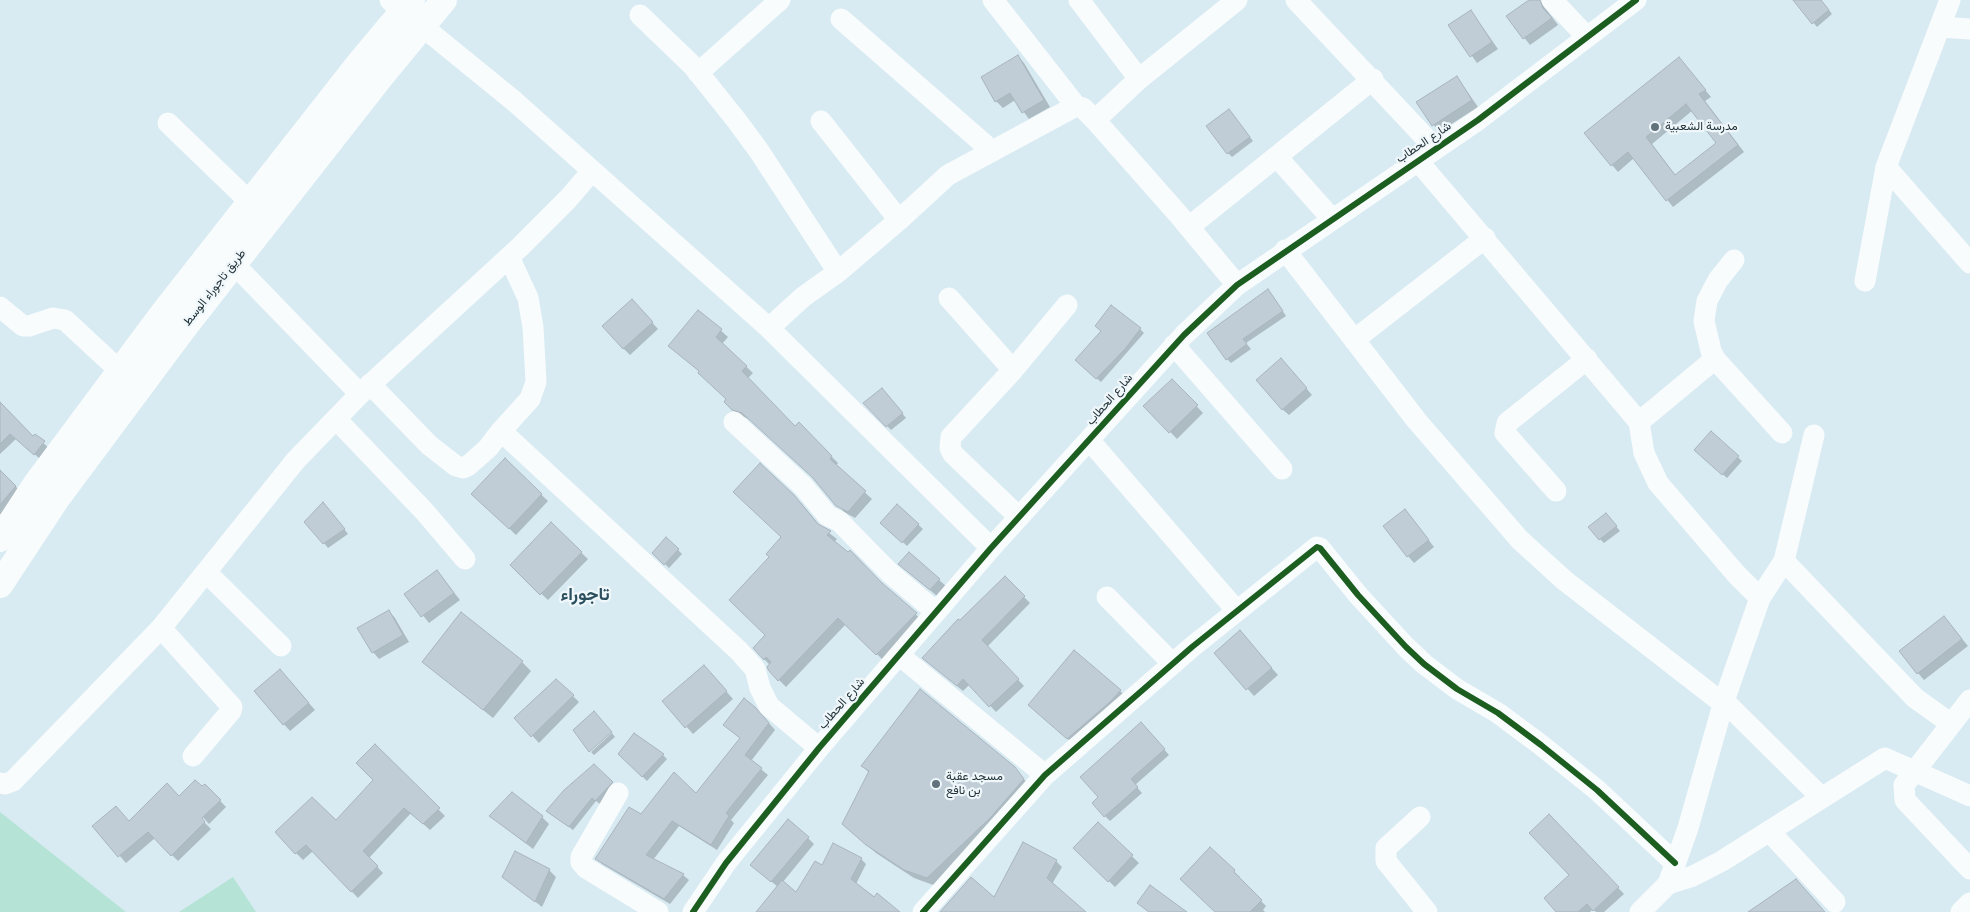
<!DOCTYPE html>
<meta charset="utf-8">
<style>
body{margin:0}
canvas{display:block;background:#d8eaf2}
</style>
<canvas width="1970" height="912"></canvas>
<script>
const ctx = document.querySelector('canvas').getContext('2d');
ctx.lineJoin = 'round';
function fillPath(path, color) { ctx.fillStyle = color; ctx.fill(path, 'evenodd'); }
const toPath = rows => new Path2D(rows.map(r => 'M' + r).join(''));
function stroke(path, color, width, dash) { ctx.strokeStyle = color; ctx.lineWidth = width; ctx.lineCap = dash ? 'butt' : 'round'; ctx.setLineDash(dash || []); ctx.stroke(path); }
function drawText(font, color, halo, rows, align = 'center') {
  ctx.font = font + ' "Nunito Sans",Vazirmatn,sans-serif'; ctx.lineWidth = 4.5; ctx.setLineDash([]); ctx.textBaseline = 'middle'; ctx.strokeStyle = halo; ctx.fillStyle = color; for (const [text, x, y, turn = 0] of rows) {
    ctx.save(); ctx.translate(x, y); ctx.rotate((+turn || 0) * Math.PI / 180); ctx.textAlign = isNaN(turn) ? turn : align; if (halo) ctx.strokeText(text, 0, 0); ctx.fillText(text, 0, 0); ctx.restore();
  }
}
fillPath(toPath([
 [0,812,126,912,0,912],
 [233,877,256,912,179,912]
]), '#b5e4d6');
fillPath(toPath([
 [1531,0,1539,0,1558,25,1530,45,1508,17],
 [1795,0,1821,0,1832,14,1817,27],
 [1471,11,1498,49,1477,63,1450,25],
 [1017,56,1024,63,1050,107,1029,119,1015,100,1003,108,996,101],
 [1679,59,1711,97,1705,101,1744,152,1673,207,1634,158,1618,172,1612,165],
 [1693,110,1718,143,1676,176,1652,144],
 [1457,77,1478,107,1439,132,1417,102],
 [1233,115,1253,141,1232,157,1228,153],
 [1272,295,1286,316,1246,343,1251,349,1231,363,1227,359],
 [638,307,658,329,630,355,623,348],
 [699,311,728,337,722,344,753,373,748,378,795,427,799,424,838,463,836,466,872,499,855,518,844,512,814,478,750,419,740,416,725,402,727,400],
 [1140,329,1144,333,1101,382,1081,365],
 [1287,366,1312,395,1289,415,1282,409],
 [1172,380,1203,413,1177,439,1145,406],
 [886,394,906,418,891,430,865,403],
 [0,403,33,438,35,436,49,448,40,459,17,438,0,454],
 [1711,433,1742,461,1727,478,1700,454],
 [505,460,548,501,516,535,473,494],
 [0,470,21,492,0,515],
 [801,503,820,526,837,539,834,542,923,621,884,661,846,624,786,687,770,671,770,665,764,659,771,557],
 [898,506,923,529,907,546,882,522],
 [327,508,348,534,328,548,324,543],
 [1411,517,1434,547,1414,563,1408,556],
 [1610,519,1620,531,1604,543,1600,539],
 [551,524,588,559,548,600,511,565],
 [678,550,682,554,669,568,654,553],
 [906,570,939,580,946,586,937,596],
 [437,571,460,600,429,623,406,594],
 [1005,578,1030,603,987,647,1024,686,996,712,970,684,963,691,930,664,960,622],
 [389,611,395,618,409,642,379,659,373,652],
 [1944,617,1968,646,1924,680,1918,673],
 [1246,639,1278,675,1254,696,1216,653],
 [522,662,531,671,493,718,433,670],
 [710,673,733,699,693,734,664,701],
 [286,677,315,710,290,731,255,692],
 [1120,691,1129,699,1077,747,1029,705],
 [573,696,579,702,539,743,516,718],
 [761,714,775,730,751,761,768,775,731,820,734,823,717,850,679,826,653,860,683,875,689,880,670,904,602,864,596,858,642,816,696,795,741,739,725,725],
 [1146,729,1169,755,1135,785,1142,793,1110,821,1105,816,1100,797],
 [612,733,615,737,594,755,591,752],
 [375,746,445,816,430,830,411,813,369,858,383,873,358,898,313,851,303,860,276,833,336,821,375,780],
 [620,754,663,755,667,759,647,781],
 [594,766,616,787,600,804,596,801,573,830,548,811],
 [863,766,1014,767,1032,789,936,886,914,878,876,853,853,833,869,773],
 [205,785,226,807,209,824,202,816,200,818,211,829,178,861,155,838,126,863,94,826,130,822],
 [490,816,542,817,549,824,533,849],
 [1549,816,1624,894,1604,912,1596,912,1593,909,1590,912,1558,912,1571,875],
 [1098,824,1139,863,1115,887,1075,848],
 [808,838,814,844,782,883,796,893,822,867,861,859,866,864,856,884,897,912,758,912,778,887,759,871],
 [1210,849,1240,877,1238,878,1266,906,1263,910,1265,912,1216,912],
 [1056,861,1062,867,1052,884,1084,912,940,912,995,899],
 [549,870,556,877,542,907,504,877]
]), '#0003');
const building = toPath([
 [1529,0,1540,0,1543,8,1552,18,1523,39,1506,16,1529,0],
 [1793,0,1821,0,1829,10,1812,24,1793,0],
 [1471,10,1492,42,1470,57,1448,25,1471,10],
 [1018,55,1044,100,1022,113,1010,93,995,102,981,77,1018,55],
 [1679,57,1706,90,1699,94,1738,145,1666,201,1628,152,1611,166,1584,133,1679,57],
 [1686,104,1716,143,1675,175,1646,137,1686,104],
 [1457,76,1472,100,1432,126,1416,102,1457,76],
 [1229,109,1250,137,1227,154,1206,126,1229,109],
 [1268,289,1283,311,1243,339,1247,344,1226,360,1207,333,1268,289],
 [632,299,653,322,623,349,602,326,632,299],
 [1111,305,1141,328,1125,349,1096,379,1075,360,1101,331,1095,326,1111,305],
 [698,310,722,329,716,337,747,366,742,371,795,426,799,422,832,456,830,459,866,491,848,512,836,506,812,477,742,413,732,410,724,402,726,399,698,373,699,371,668,346,698,310],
 [1281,358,1307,388,1282,410,1256,380,1281,358],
 [1172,379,1198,405,1169,433,1143,406,1172,379],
 [882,388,903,413,886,427,863,403,882,388],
 [0,402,33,436,35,434,45,441,34,455,10,434,0,444,0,402],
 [1711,431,1739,456,1722,475,1694,450,1711,431],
 [505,458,542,494,509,529,471,494,505,458],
 [760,463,794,495,818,524,831,531,827,535,848,552,850,550,882,583,917,613,876,655,838,618,778,681,769,671,767,667,771,662,766,657,764,660,753,648,765,635,729,600,769,557,766,554,781,537,733,492,760,463],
 [0,470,16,486,0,505,0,470],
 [323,502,345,529,323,544,304,522,323,502],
 [897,504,919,524,902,543,880,523,897,504],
 [1405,509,1429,540,1407,557,1383,526,1405,509],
 [1606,513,1617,526,1599,540,1588,527,1606,513],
 [551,522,582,552,540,595,510,565,551,522],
 [666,537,679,549,664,565,652,553,666,537],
 [909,552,940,579,930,590,898,564,909,552],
 [437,570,454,593,421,617,404,594,437,570],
 [1005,576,1025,596,982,640,1019,679,989,707,963,679,957,686,922,658,958,619,960,620,1005,576],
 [389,610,403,635,372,653,357,628,389,610],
 [461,612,523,661,483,710,422,662,461,612],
 [1944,616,1962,639,1917,674,1899,651,1944,616],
 [1240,630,1272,668,1246,690,1214,653,1240,630],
 [1074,650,1121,690,1111,701,1067,739,1028,705,1074,650],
 [704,665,727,691,685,728,662,701,704,665],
 [280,669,309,703,283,725,254,691,280,669],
 [556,679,574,695,531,737,514,718,556,679],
 [920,689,1015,767,1024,779,990,818,927,878,904,870,866,845,842,824,869,771,861,766,920,689],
 [744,698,755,707,769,723,745,755,762,768,726,813,729,816,711,845,672,821,646,855,684,874,664,899,595,859,629,807,641,814,674,772,696,793,740,738,723,725,744,698],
 [594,711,612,732,589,752,573,730,594,711],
 [1141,722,1165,749,1131,779,1138,787,1104,817,1092,803,1098,797,1080,777,1141,722],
 [634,733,664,754,642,777,618,754,634,733],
 [375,744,440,808,423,824,404,808,363,851,378,866,351,892,306,845,295,854,275,832,312,797,336,820,373,780,356,763,375,744],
 [594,764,613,782,595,801,592,798,569,827,546,811,564,790,594,764],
 [195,780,202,786,205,784,221,800,202,818,205,822,171,856,148,832,118,857,92,826,116,806,129,821,167,783,179,796,195,780],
 [512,792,543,816,526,843,489,816,512,792],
 [1549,814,1619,887,1593,911,1587,904,1578,912,1556,912,1544,898,1569,875,1529,833,1549,814],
 [788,819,809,837,771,882,750,865,788,819],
 [1098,822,1133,855,1108,882,1073,848,1098,822],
 [1023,842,1057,860,1047,878,1086,912,940,912,971,877,994,897,1023,842],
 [833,843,862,858,851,879,874,897,877,893,900,912,756,912,782,880,796,892,815,861,822,865,833,843],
 [1210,847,1235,870,1234,872,1262,900,1250,912,1215,912,1180,879,1210,847],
 [515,851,550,869,535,902,502,877,515,851],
 [1796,879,1825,912,1748,912,1796,879],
 [1150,885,1187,912,1149,912,1137,903,1150,885]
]);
fillPath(building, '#c1cdd6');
stroke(building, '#a9b5be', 1);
stroke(toPath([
 [390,0,514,101,769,328,991,548],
 [993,0,1076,106],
 [1079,0,1139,79],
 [1296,0,1436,149],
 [1552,0,1587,37],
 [640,15,693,66,737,121,759,151,838,272],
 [841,19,991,150],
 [1940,27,1970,29],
 [698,73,780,0],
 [1095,120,1139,79,1237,0],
 [821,121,899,220],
 [168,123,250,202],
 [1277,157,1332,219],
 [1418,161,1639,422,1644,453,1658,483,1737,575,1760,598],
 [1886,167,1970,263],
 [1189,227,1373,79],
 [1285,250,1417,421,1520,540,1564,580,1716,698,1724,701,1822,798],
 [1734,260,1718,280,1707,301,1704,321,1711,351,1715,359,1782,433],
 [234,264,360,394],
 [1865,281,1886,167,1950,0],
 [949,298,1013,370],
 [0,307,23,326,29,326,53,318,65,320,120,371],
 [769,328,803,297,838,272,899,220,948,175,1076,106,1083,108,1095,120,1178,214,1237,285],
 [1354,340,1485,238],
 [1174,345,1282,469],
 [370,384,429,445,456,466,463,468,469,465,488,448,501,431,739,651,755,669,760,688,769,706,819,748],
 [336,419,424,511,465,559],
 [734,422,803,486,828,516,839,521,890,573,936,612],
 [1639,422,1715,359],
 [501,431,530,399,536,382,533,327,528,298,509,257],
 [1090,441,1237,611],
 [1556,491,1505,433,1507,423,1587,359],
 [1019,517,953,454,950,448,951,437,1013,370,1067,305],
 [1784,561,1915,698,1950,723],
 [207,573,281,646],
 [1107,597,1173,664],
 [161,628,232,707,231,711,193,756],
 [899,655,1045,775],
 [1970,700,1904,785,1905,800,1970,869],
 [0,783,5,784,13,781,161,628,296,460,360,394,520,247,568,199,592,171],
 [618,793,581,857,581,862,586,868,658,912],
 [1420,817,1386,848,1386,861,1427,912],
 [1769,831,1835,902],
 [1668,884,1688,828,1724,701,1760,598,1784,561,1814,435],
 [693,912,726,863,819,748,991,548,1184,335,1237,285,1478,120,1636,0],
 [923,912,1045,775,1192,647,1317,547,1320,548,1358,595,1406,647,1424,664,1457,689,1498,713,1541,745,1597,790,1675,863],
 [1640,912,1668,884,1693,876,1722,861,1885,758,1970,796],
 [1961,912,1970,903]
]), '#f9fcfd', 21);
stroke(toPath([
 [0,539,35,485,163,313,360,62,412,0],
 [0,585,56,500,184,328,380,78,444,0]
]), '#f9fcfd', 26);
stroke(toPath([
 [693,912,726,863,819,748,991,548,1184,335,1237,285,1478,120,1636,0],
 [923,912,1045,775,1192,647,1317,547,1320,548,1358,595,1406,647,1424,664,1457,689,1498,713,1541,745,1597,790,1675,863]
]), '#1b5e20', 6);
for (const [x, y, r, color] of [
 [1655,127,5,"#62727a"],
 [936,784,5,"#62727a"]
]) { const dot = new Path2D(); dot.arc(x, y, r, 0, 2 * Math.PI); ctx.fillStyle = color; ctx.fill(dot); stroke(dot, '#eff7fa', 2); }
drawText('12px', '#223239', '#eff7fa', [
 ["مدرسة الشعبية",1665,127],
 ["مسجد عقبة",946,777],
 ["بن نافع",946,791]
], 'left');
drawText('12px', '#223239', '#eff7fa', [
 ["شارع الحطاب",1424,143,-34],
 ["طريق تاجوراء الوسط",215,288,-52],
 ["شارع الحطاب",1110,400,-49],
 ["شارع الحطاب",842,704,-49]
]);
drawText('bold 18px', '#2a4e5d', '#eff7fa', [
 ["تاجوراء",585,596]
]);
</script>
